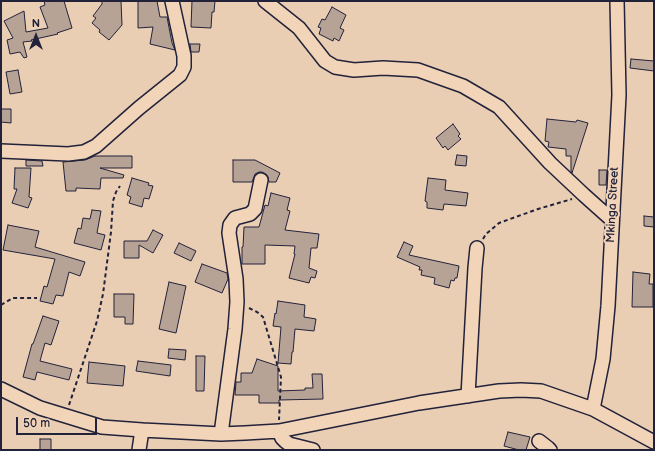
<!DOCTYPE html>
<style>
body{margin:0}
#map{position:relative;width:655px;height:451px;overflow:hidden;background:#eaceb4;font-family:"Balsamiq Sans",sans-serif}
canvas{display:block}
.frame{position:absolute;inset:0;border:2px solid #22223b;pointer-events:none}
.north{position:absolute;left:16px;top:16px;width:40px;height:40px;-webkit-text-stroke:3px #f2d5b9;paint-order:stroke;rotate:0deg;font-size:11px;font-weight:700;line-height:16px;text-align:center;color:#22223b}
.north::after{content:'';display:block;margin:auto;width:14px;height:18px;background:#22223b;clip-path:polygon(50% 0,100% 100%,50% 72%,0 100%)}
.scale{position:absolute;left:16px;top:417px;width:81px;height:18px;box-sizing:border-box;border:2px solid #22223b;border-top:0;padding-left:5px;font-size:12px;line-height:14px;white-space:nowrap;color:#22223b;-webkit-text-stroke:3px #f2d5b9;paint-order:stroke}
</style>
<div id="map">
<canvas width="655" height="451"></canvas>
<div class="frame"></div>
<div class="north">N</div>
<div class="scale">50 m</div>
</div>
<script>
const ctx = document.querySelector('canvas').getContext('2d');
ctx.lineJoin = 'round';
function fillPath(path, color) { ctx.fillStyle = color; ctx.fill(path, 'evenodd'); }
const toPath = rows => new Path2D(rows.map(r => 'M' + r).join(''));
function stroke(path, color, width, dash) { ctx.strokeStyle = color; ctx.lineWidth = width; ctx.lineCap = dash ? 'butt' : 'round'; ctx.setLineDash(dash || []); ctx.stroke(path); }
function drawText(font, color, halo, rows, align = 'center') {
  ctx.font = font + ' "Balsamiq Sans",sans-serif'; ctx.lineWidth = 4; ctx.setLineDash([]); ctx.textBaseline = 'middle'; ctx.strokeStyle = halo; ctx.fillStyle = color; for (const [text, x, y, turn = 0] of rows) {
    ctx.save(); ctx.translate(x, y); ctx.rotate((+turn || 0) * Math.PI / 180); ctx.textAlign = isNaN(turn) ? turn : align; if (halo) ctx.strokeText(text, 0, 0); ctx.fillText(text, 0, 0); ctx.restore();
  }
}
const building = toPath([
 [44,1,64,1,72,28,57,33,58,34,31,40,32,41,23,42,27,57,24,58,20,52,10,54,7,40,13,38,4,21,24,11,26,32,48,28,40,7,45,5,44,1],
 [102,1,121,1,122,25,109,40,99,32,100,30,92,23,96,18,93,16,102,4,102,1],
 [138,1,157,1,160,17,167,17,172,43,175,50,150,44,153,27,138,28,138,1],
 [192,1,215,1,214,12,212,12,211,28,191,27,192,1],
 [332,7,346,15,340,28,344,30,339,41,334,38,333,41,319,34,321,28,318,27,322,19,325,20,332,7],
 [190,44,200,44,199,52,191,52,190,44],
 [631,59,654,61,654,71,630,68,631,59],
 [18,70,22,92,10,94,6,72,18,70],
 [1,109,11,109,11,123,1,122,1,109],
 [547,119,576,122,577,120,588,123,572,173,571,171,571,156,566,156,566,149,548,147,549,142,545,141,547,119],
 [453,124,460,134,458,136,461,139,448,150,445,146,443,148,436,138,453,124],
 [457,155,467,156,466,166,455,165,457,155],
 [95,156,132,156,132,168,100,168,124,175,123,178,101,178,100,189,76,188,76,191,66,191,63,162,85,160,95,156],
 [26,160,42,161,43,166,26,166,26,160],
 [233,160,255,160,280,173,276,182,269,182,268,177,266,174,262,172,259,172,255,174,252,182,233,182,233,160],
 [15,168,31,168,29,197,32,198,28,208,12,203,17,189,14,189,15,168],
 [599,170,607,170,606,185,599,185,599,170],
 [132,178,149,183,148,185,153,186,149,199,144,198,142,207,129,203,131,197,127,195,132,178],
 [428,178,446,180,445,190,468,193,466,206,444,204,443,210,427,208,427,202,425,201,428,178],
 [271,193,290,198,287,210,290,211,285,230,319,234,317,248,311,248,309,268,317,271,315,278,311,277,309,283,289,278,295,254,294,254,295,246,265,245,265,264,242,264,242,247,243,247,244,227,259,227,265,205,268,206,271,193],
 [92,210,101,211,97,233,105,235,101,250,74,243,78,228,81,229,83,218,90,219,92,210],
 [644,216,654,217,654,227,644,226,644,216],
 [8,225,39,231,35,247,85,262,80,276,69,272,63,296,56,295,53,304,40,301,44,286,47,287,55,259,3,250,8,225],
 [153,230,163,235,153,253,139,245,139,258,124,258,124,241,147,241,153,230],
 [404,242,413,246,409,255,459,266,457,278,455,278,454,281,451,280,449,288,434,284,435,278,421,275,422,270,419,270,420,267,397,257,404,242],
 [179,243,196,251,191,261,174,253,179,243],
 [202,264,227,273,228,279,222,293,195,282,202,264],
 [633,272,650,274,649,284,653,284,653,307,632,307,633,272],
 [169,282,186,286,176,333,159,329,169,282],
 [114,294,134,294,133,324,125,324,125,317,114,317,114,294],
 [278,301,305,305,304,317,316,319,314,331,295,329,293,352,292,352,291,364,278,363,281,327,273,326,275,313,276,314,278,301],
 [43,316,59,321,51,345,45,343,40,361,72,369,69,380,37,372,35,380,23,377,32,344,33,344,43,316],
 [169,349,186,350,185,360,168,358,169,349],
 [196,356,205,356,204,391,196,391,196,356],
 [257,359,278,366,278,391,305,390,305,388,313,388,312,374,322,374,323,399,279,400,279,403,259,403,259,395,235,395,236,382,241,382,241,373,252,373,257,359],
 [138,361,171,365,170,376,136,371,138,361],
 [89,362,125,366,123,386,87,383,89,362],
 [508,432,530,437,526,450,519,450,504,446,508,432],
 [40,439,51,439,51,450,40,450,40,439]
]);
fillPath(building, '#b7a396');
stroke(building, '#22223b', 1);
const minor = toPath([
 [265,1,299,28,325,61,335,67,354,70,383,68,418,70,463,86,499,107,550,163,584,195,612,220],
 [1,151,68,154,84,152,96,146,139,108,180,75,184,67,184,56,172,1],
 [1,389,40,408,102,427,142,430,221,434,245,433,279,431,419,403,499,391,521,390,541,391,593,409,654,442],
 [468,396,475,268,477,248],
 [593,409,603,359,608,306,619,95,617,1],
 [279,431,282,438,285,441,289,444,313,450],
 [221,434,235,329,237,302,236,279,229,233,230,225,235,218,250,214,255,209,261,180],
 [539,441,548,448,550,450],
 [139,450,142,430]
]);
stroke(minor, '#22223b', 16);
stroke(toPath([
 [483,239,486,234,499,223,538,209,572,199],
 [1,305,13,298,37,298],
 [249,308,257,312,263,317,281,377,279,420],
 [69,405,97,321,103,294,111,232,113,201,116,192,120,186]
]), '#22223b', 2, [4, 3]);
stroke(minor, '#f2d5b9', 13);
drawText('12px', '#22223b', '#f2d5b9', [
 ["Mkinga Street",613,205,-87]
]);
</script>
